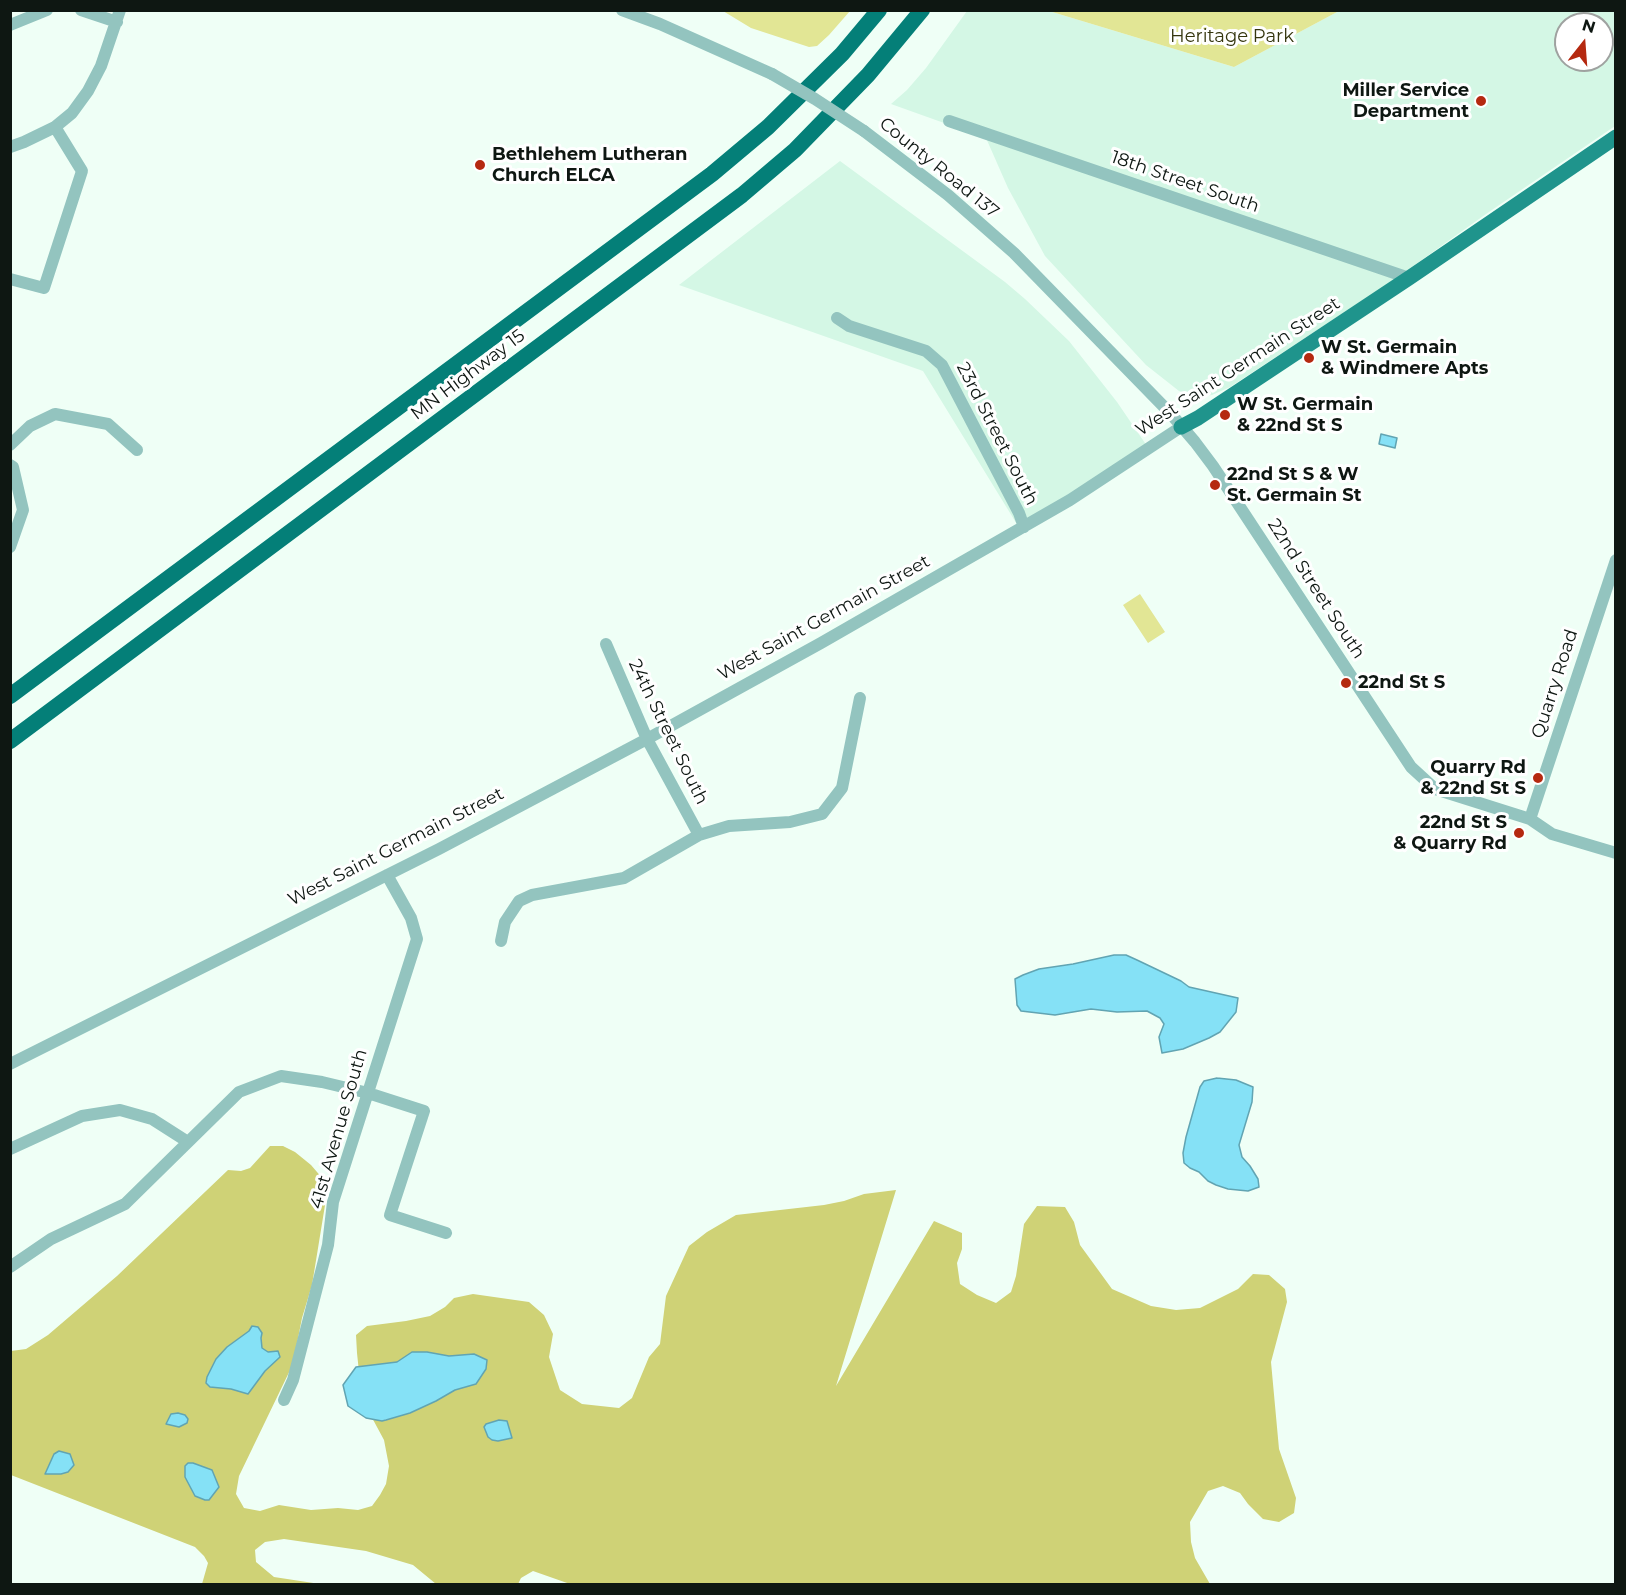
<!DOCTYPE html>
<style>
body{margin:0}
#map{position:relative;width:1626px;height:1595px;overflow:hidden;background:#effff6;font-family:Montserrat,sans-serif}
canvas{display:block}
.frame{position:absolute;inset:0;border:12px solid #0e1712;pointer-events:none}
.north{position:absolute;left:1554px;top:12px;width:60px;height:60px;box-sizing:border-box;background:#fff;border:2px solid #9fa2a0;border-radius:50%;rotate:17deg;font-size:16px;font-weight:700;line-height:24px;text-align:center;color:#0e1712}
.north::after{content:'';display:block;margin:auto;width:21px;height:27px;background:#b52910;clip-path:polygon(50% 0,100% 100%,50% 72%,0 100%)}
</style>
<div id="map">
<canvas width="1626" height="1595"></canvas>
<div class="frame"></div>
<div class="north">N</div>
</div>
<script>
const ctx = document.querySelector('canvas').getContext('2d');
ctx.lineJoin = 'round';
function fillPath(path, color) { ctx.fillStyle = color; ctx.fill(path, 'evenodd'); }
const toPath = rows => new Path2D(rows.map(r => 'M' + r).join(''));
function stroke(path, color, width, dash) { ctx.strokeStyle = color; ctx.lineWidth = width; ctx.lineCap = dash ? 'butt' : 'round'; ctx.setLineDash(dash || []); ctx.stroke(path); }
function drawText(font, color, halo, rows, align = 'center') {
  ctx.font = font + ' Montserrat,sans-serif'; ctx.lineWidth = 6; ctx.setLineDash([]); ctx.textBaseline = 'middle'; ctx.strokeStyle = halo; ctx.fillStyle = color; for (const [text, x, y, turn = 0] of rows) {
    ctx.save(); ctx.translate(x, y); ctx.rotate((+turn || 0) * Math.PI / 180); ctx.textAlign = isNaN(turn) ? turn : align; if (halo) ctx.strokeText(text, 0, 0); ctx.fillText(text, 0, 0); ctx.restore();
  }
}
fillPath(toPath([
 [967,11,1049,11,1234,67,1339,11,1615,11,1615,126,1486,214,1395,279,1230,387,1212,395,1196,397,1179,391,1146,365,1045,256,1008,188,986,138,891,104,907,90,926,68],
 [1566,24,1602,24,1602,60,1566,60],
 [840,161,1005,282,1025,299,1069,341,1117,402,1147,446,1018,526,923,371,679,285]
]), '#d4f7e5');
fillPath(toPath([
 [723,11,850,11,829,35,817,46,809,47,751,28],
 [1049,11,1339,11,1234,67],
 [1140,594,1165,632,1148,643,1123,605]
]), '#e2e695');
fillPath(toPath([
 [270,1146,283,1146,295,1152,311,1165,323,1179,326,1199,312,1285,302,1318,293,1364,239,1476,236,1494,244,1508,260,1511,279,1505,311,1510,338,1508,358,1510,372,1506,380,1495,386,1484,389,1466,384,1440,370,1414,361,1391,357,1353,356,1335,367,1326,406,1321,430,1316,445,1307,454,1298,473,1294,529,1302,544,1315,553,1334,549,1357,560,1390,582,1404,619,1408,632,1398,649,1357,660,1344,666,1296,689,1246,707,1232,736,1215,824,1205,844,1201,864,1194,896,1190,836,1386,934,1221,962,1233,962,1249,957,1263,960,1284,977,1295,996,1303,1011,1292,1016,1276,1024,1224,1037,1206,1065,1207,1074,1222,1080,1245,1112,1289,1151,1306,1176,1310,1200,1308,1238,1289,1253,1274,1269,1275,1285,1289,1287,1302,1271,1362,1279,1449,1296,1498,1294,1513,1279,1522,1263,1519,1248,1504,1240,1493,1223,1486,1208,1491,1190,1522,1191,1542,1195,1558,1210,1584,570,1584,533,1571,521,1578,518,1584,436,1584,413,1565,366,1551,284,1539,265,1542,255,1550,256,1562,274,1577,320,1584,202,1584,208,1563,204,1556,195,1547,11,1475,11,1351,26,1349,48,1335,117,1276,228,1170,241,1171,250,1168]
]), '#cfd276');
const water = toPath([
 [1381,434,1397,438,1395,448,1379,444,1381,434],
 [1114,955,1126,955,1137,960,1181,981,1189,987,1238,998,1236,1012,1220,1032,1209,1038,1183,1049,1162,1053,1159,1037,1164,1024,1160,1018,1147,1011,1117,1012,1091,1009,1055,1015,1021,1011,1017,1005,1015,979,1023,975,1039,969,1073,964,1114,955],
 [1217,1078,1236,1080,1253,1087,1252,1102,1239,1145,1242,1157,1250,1166,1258,1179,1259,1187,1248,1191,1228,1189,1216,1185,1208,1181,1199,1172,1190,1168,1184,1163,1183,1153,1186,1137,1200,1087,1204,1081,1217,1078],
 [252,1326,258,1327,262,1333,261,1338,262,1348,268,1352,278,1351,280,1357,265,1371,248,1394,231,1389,210,1387,206,1383,207,1377,216,1359,227,1347,249,1331,252,1326],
 [412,1352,427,1352,449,1356,474,1354,487,1360,486,1369,476,1384,455,1390,436,1401,410,1413,386,1420,382,1421,366,1418,348,1406,343,1385,356,1367,397,1362,412,1352],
 [178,1413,185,1415,188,1419,187,1423,179,1427,166,1424,171,1414,178,1413],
 [499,1420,507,1421,512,1438,498,1441,492,1440,488,1437,484,1427,486,1424,499,1420],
 [59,1451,70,1454,74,1465,68,1472,61,1474,45,1474,54,1454,59,1451],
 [188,1463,193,1463,212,1470,219,1487,209,1500,205,1500,195,1496,185,1477,185,1466,188,1463]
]);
fillPath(water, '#85e1f6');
stroke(water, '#61a4b2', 1.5);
stroke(toPath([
 [81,10,117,22],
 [622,10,660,24,772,74],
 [10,25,47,10],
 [949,121,1409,278],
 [864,131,948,195,1014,253,1171,414,1195,442,1213,466,1411,767,1435,789,1530,819,1552,834,1616,853],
 [10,147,24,142,55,127,72,113,88,91,101,66,120,10],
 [10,279,44,288,82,171,55,127],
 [837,318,849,326,926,351,942,365,1019,513,1024,527],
 [10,445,30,426,55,414,108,424,137,450],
 [10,465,13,467,23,510,10,547],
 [606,644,647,739,699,835],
 [1530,819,1616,560],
 [501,941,505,922,519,901,532,895,624,878,699,835,729,826,790,822,822,814,842,788,860,698],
 [10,1064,439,849,647,739,821,643,1070,500,1181,427],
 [10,1149,82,1116,120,1110,152,1119,188,1142],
 [10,1267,51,1239,125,1204,239,1092,281,1076,322,1082,368,1093,424,1111,390,1215,446,1233],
 [284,1400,293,1380,328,1245,333,1202,417,939,411,918,387,875]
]), '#93c4bf', 12);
stroke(toPath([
 [1181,427,1198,418,1409,278,1616,137]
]), '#1f948c', 15);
stroke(toPath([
 [10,696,712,174,768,127,842,54,879,10],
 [10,741,742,195,795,150,868,75,922,10]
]), '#047f78', 16);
stroke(toPath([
 [772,74,815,99,864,131]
]), '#93c4bf', 12);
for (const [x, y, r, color] of [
 [1481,101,6,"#b52910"],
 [480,165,6,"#b52910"],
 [1309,358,6,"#b52910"],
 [1225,415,6,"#b52910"],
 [1215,485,6,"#b52910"],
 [1346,683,6,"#b52910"],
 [1538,778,6,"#b52910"],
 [1519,833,6,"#b52910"]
]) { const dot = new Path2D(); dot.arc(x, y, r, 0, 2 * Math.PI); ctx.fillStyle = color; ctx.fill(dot); stroke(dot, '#fff', 2); }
drawText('18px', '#34350d', '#fff', [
 ["Heritage Park",1232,37]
]);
drawText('bold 18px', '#0e1712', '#fff', [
 ["Miller Service",1469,91,"right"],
 ["Department",1469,112,"right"],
 ["Bethlehem Lutheran",492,155],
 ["Church ELCA",492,176],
 ["W St. Germain",1321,348],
 ["& Windmere Apts",1321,369],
 ["W St. Germain",1237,405],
 ["& 22nd St S",1237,426],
 ["22nd St S & W",1227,475],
 ["St. Germain St",1227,496],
 ["22nd St S",1358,683],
 ["Quarry Rd",1526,768,"right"],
 ["& 22nd St S",1526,789,"right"],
 ["22nd St S",1507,823,"right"],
 ["& Quarry Rd",1507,844,"right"]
], 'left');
drawText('18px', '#0e1712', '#fff', [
 ["County Road 137",939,168,39],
 ["18th Street South",1185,182,19],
 ["West Saint Germain Street",1238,367,-33],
 ["MN Highway 15",468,375,-37],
 ["23rd Street South",997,434,63],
 ["22nd Street South",1316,589,57],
 ["West Saint Germain Street",824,618,-29],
 ["Quarry Road",1555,684,-72],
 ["24th Street South",668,732,64],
 ["West Saint Germain Street",396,847,-27],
 ["41st Avenue South",339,1129,-74]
]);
</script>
